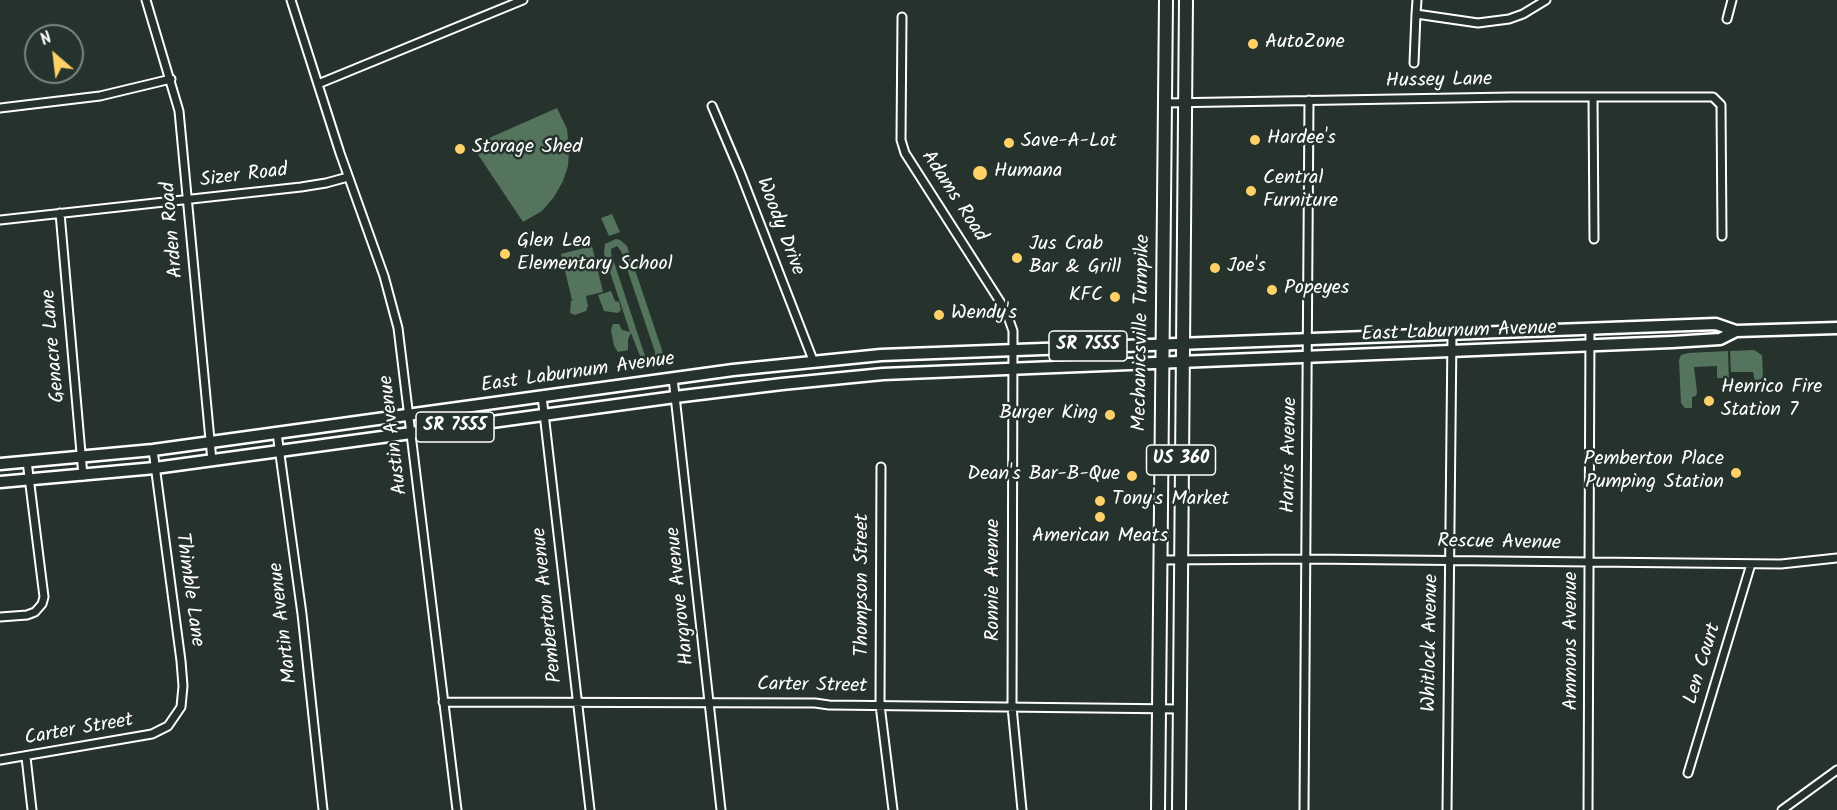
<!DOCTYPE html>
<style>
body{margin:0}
#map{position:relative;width:1837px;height:810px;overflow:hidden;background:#26332d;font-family:Kalam,sans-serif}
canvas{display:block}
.north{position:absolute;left:24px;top:24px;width:60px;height:60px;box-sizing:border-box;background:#26332d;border:2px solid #7d8581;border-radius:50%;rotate:332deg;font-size:16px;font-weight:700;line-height:24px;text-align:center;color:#fff}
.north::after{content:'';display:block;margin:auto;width:21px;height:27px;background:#ffd166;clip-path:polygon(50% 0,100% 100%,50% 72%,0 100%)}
</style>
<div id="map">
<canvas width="1837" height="810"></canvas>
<div class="north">N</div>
</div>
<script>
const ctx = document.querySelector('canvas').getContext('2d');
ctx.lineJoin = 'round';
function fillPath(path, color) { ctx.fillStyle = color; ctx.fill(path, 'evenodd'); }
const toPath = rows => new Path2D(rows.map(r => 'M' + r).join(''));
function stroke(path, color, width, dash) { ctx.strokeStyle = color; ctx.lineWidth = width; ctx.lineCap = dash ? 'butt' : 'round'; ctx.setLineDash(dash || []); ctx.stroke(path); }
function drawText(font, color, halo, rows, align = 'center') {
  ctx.font = font + ' Kalam,sans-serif'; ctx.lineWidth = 5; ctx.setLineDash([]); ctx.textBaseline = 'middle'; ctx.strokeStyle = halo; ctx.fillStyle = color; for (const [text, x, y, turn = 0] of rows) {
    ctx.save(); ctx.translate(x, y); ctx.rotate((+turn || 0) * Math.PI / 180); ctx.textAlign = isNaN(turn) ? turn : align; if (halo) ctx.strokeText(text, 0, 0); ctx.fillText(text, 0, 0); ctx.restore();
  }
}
fillPath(toPath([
 [557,108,567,129,569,149,568,166,563,181,554,197,542,211,523,222,477,153,480,142],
 [612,214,620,232,609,236,601,218],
 [616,239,620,240,627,246,662,350,663,356,656,365,649,367,643,364,631,333,628,339,628,350,618,352,614,346,611,330,613,324,619,324,622,330,630,332,604,254,605,244],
 [617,246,621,251,655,352,655,356,652,359,645,356,611,253,611,249],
 [592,246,603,292,586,296,588,306,586,311,575,315,570,313,571,301,575,299,572,300,561,254],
 [611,291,615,301,619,302,621,310,618,313,604,311,598,295],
 [1754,350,1762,355,1763,378,1755,381,1753,372,1731,372,1730,351],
 [1728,351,1729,385,1725,385,1725,378,1717,378,1717,366,1694,367,1697,392,1696,396,1692,397,1692,408,1685,408,1681,403,1679,360,1681,355,1688,353]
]), '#55745d');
const minor = toPath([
 [146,0,179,111,212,461],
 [291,0,340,153,384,276,398,328,457,810],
 [1417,0,1416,14,1478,23,1509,19,1523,14,1546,0],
 [902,17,901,140,905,153,1006,311,1013,331,1012,707,1022,810],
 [1727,19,1732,0],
 [1414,63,1416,14],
 [318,84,523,0],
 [1593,97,1594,239],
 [1165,103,1511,97,1713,97,1721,105,1722,236],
 [712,106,740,172,813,360],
 [0,108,100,96,171,79],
 [60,213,83,476],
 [0,220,301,187,326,183,348,177],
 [673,378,721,810],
 [542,396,590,810],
 [277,433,302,614,323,810],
 [881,467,880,705,893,810],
 [1160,560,1307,559,1781,564,1837,558],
 [0,617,27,615,35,612,42,604,44,597,27,461],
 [443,702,815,703,829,705,1180,709],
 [26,757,32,810],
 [0,760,152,734,168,726,181,707,183,686,181,661,153,450],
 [1688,773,1751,564],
 [1304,810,1309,100],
 [1447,810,1452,333],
 [1588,810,1590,328],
 [1782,810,1837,770]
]);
const primary = toPath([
 [0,464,153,450,733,370,881,355,1716,324,1736,331,1837,328],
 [0,482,155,468,675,397,782,384,883,374,1672,342,1720,339,1736,331]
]);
const trunk = toPath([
 [1158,810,1166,0],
 [1179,810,1186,0]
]);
stroke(minor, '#fff', 11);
stroke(primary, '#fff', 15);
stroke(trunk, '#fff', 16);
stroke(minor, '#26332d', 7);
stroke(primary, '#26332d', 10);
stroke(trunk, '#26332d', 12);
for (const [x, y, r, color] of [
 [1253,44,6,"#ffd166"],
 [1255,140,6,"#ffd166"],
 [1009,143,6,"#ffd166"],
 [460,149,6,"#ffd166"],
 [980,173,8,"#ffd166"],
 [1251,191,6,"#ffd166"],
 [505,254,6,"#ffd166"],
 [1017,258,6,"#ffd166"],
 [1215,268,6,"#ffd166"],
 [1272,290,6,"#ffd166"],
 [1115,297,6,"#ffd166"],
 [939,315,6,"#ffd166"],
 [1709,401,6,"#ffd166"],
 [1110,415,6,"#ffd166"],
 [1736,473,6,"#ffd166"],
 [1132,476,6,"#ffd166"],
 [1100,501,6,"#ffd166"],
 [1100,517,6,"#ffd166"]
]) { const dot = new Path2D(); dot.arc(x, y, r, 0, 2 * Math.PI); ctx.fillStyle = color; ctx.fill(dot); stroke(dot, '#26332d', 2); }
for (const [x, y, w] of [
 [1088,346,78],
 [455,427,78],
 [1181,460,69]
]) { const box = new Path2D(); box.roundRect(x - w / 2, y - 15, w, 30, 4.5); ctx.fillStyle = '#26332d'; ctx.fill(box); stroke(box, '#fff', 1.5); }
drawText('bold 18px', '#fff', null, [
 ["SR 7555",1088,346],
 ["SR 7555",455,427],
 ["US 360",1181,460]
]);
drawText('20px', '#fff', '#26332d', [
 ["AutoZone",1265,44],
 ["Hardee's",1267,140],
 ["Save-A-Lot",1021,143],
 ["Storage Shed",472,149],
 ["Humana",994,173],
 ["Central",1263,180],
 ["Furniture",1263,203],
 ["Glen Lea",517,243],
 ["Elementary School",517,266],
 ["Jus Crab",1029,246],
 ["Bar & Grill",1029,269],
 ["Joe's",1227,268],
 ["Popeyes",1284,290],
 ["KFC",1103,297,"right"],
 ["Wendy's",951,315],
 ["Henrico Fire",1721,389],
 ["Station 7",1721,412],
 ["Burger King",1098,415,"right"],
 ["Pemberton Place",1724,461,"right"],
 ["Pumping Station",1724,484,"right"],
 ["Dean's Bar-B-Que",1120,476,"right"],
 ["Tony's Market",1112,501],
 ["American Meats",1100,538,"center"]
], 'left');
drawText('20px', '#fff', '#26332d', [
 ["Hussey Lane",1439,82,-1],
 ["Sizer Road",244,177,-7],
 ["Adams Road",953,197,57],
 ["Woody Drive",779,227,69],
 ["Arden Road",174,230,-95],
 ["Mechanicsville Turnpike",1143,333,-89],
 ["East Laburnum Avenue",1459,333,-2],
 ["Genacre Lane",55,346,-95],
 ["East Laburnum Avenue",578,374,-8],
 ["Austin Avenue",395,435,-97],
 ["Harris Avenue",1291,455,-89],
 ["Rescue Avenue",1499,544,1],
 ["Ronnie Avenue",995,580,-90],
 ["Thompson Street",864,585,-90],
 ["Thimble Lane",188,590,82],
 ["Hargrove Avenue",682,596,-96],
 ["Pemberton Avenue",549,605,-96],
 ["Martin Avenue",285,623,-97],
 ["Ammons Avenue",1573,641,-90],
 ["Whitlock Avenue",1432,643,-89],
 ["Len Court",1704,664,-73],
 ["Carter Street",812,687,1],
 ["Carter Street",79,731,-10]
]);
</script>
